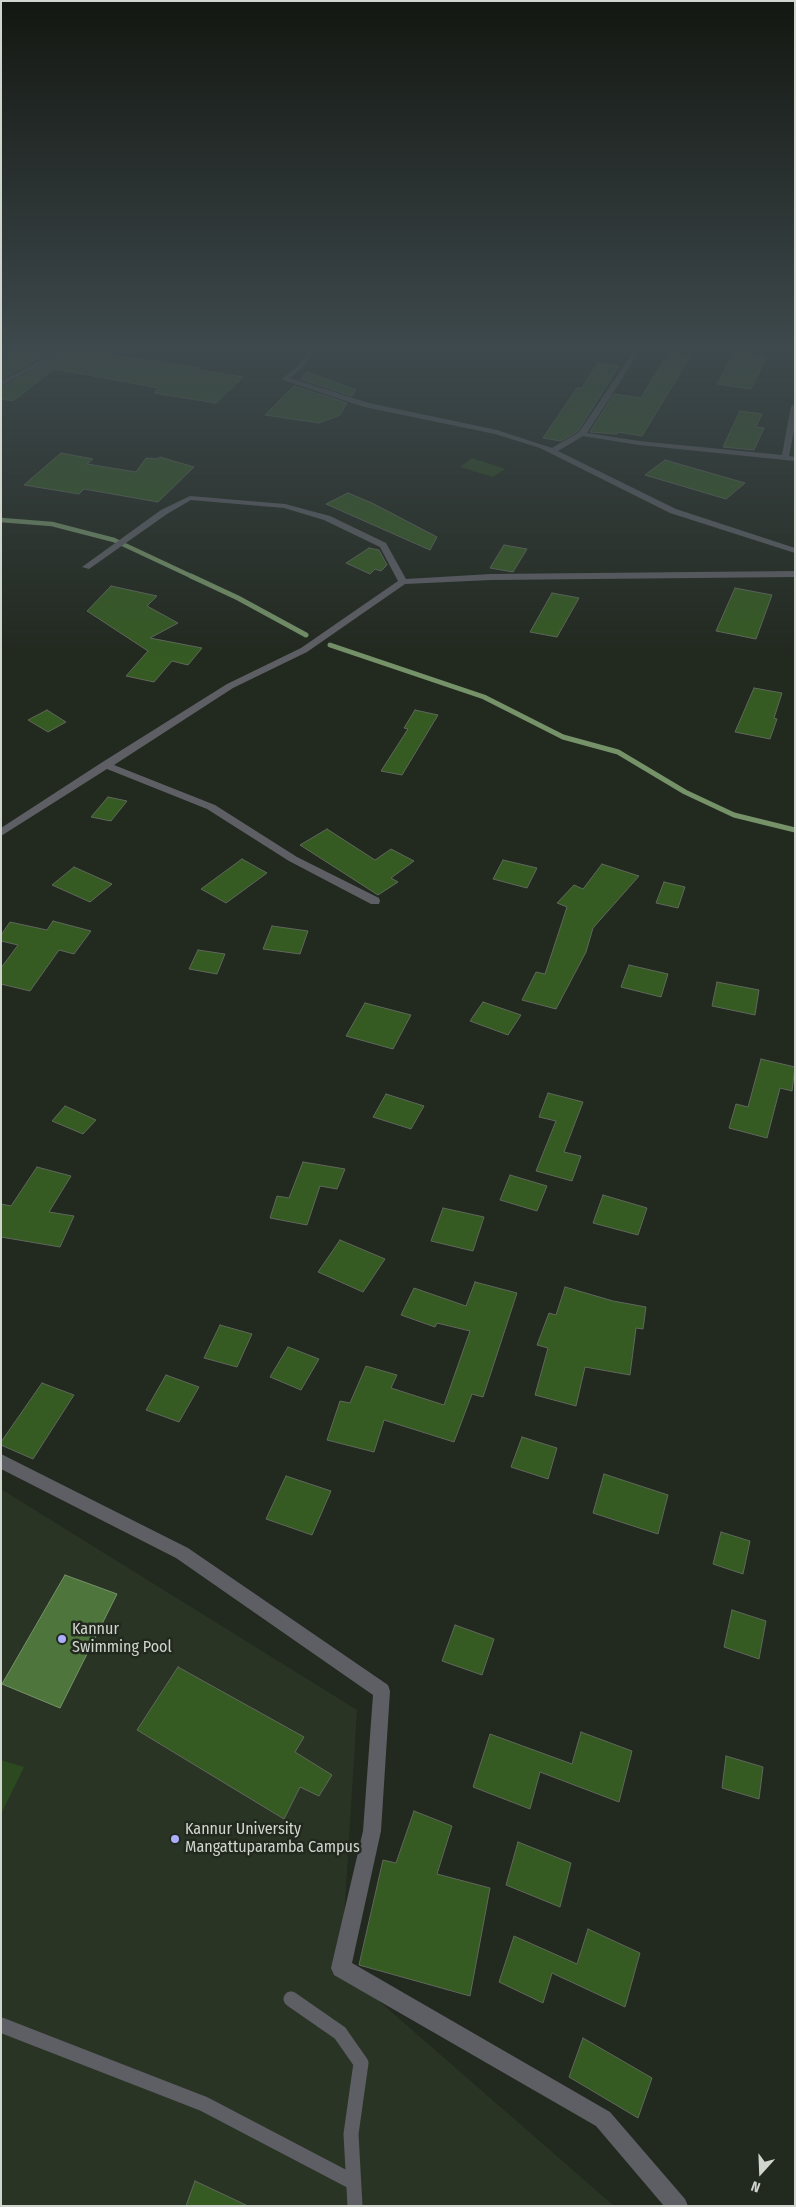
<!DOCTYPE html>
<style>
body{margin:0}
#map{position:relative;width:796px;height:2207px;overflow:hidden;background:#22291f;font-family:"Fira Sans Condensed",sans-serif}
canvas{display:block}
.frame{position:absolute;inset:0;border:2px solid #d0d5ce;pointer-events:none}
.north{position:absolute;left:736px;top:2147px;width:50px;height:50px;-webkit-text-stroke:4px #22291f;paint-order:stroke;rotate:200deg;font-size:14px;font-weight:700;line-height:20px;text-align:center;color:#d0d5ce}
.north::after{content:'';display:block;margin:auto;width:18px;height:22px;background:#d0d5ce;clip-path:polygon(50% 0,100% 100%,50% 72%,0 100%)}
</style>
<div id="map">
<canvas width="796" height="2207"></canvas>
<div class="frame"></div>
<div class="north">N</div>
</div>
<script>
const ctx = document.querySelector('canvas').getContext('2d');
ctx.lineJoin = 'round';
function fillPath(path, color) { ctx.fillStyle = color; ctx.fill(path, 'evenodd'); }
const toPath = rows => new Path2D(rows.map(r => 'M' + r).join(''));
function stroke(path, color, width, dash) { ctx.strokeStyle = color; ctx.lineWidth = width; ctx.lineCap = dash ? 'butt' : 'round'; ctx.setLineDash(dash || []); ctx.stroke(path); }
function drawText(font, color, halo, rows, align = 'center') {
  ctx.font = font + ' "Fira Sans Condensed",sans-serif'; ctx.lineWidth = 5; ctx.setLineDash([]); ctx.textBaseline = 'middle'; ctx.strokeStyle = halo; ctx.fillStyle = color; for (const [text, x, y, turn = 0] of rows) {
    ctx.save(); ctx.translate(x, y); ctx.rotate((+turn || 0) * Math.PI / 180); ctx.textAlign = isNaN(turn) ? turn : align; if (halo) ctx.strokeText(text, 0, 0); ctx.fillText(text, 0, 0); ctx.restore();
  }
}
fillPath(toPath([
 [1,1489,357,1710,341,1968,614,2206,1,2206]
]), '#2a3425');
fillPath(toPath([
 [472,458,505,469,493,477,460,467],
 [1,1760,24,1767,1,1814]
]), '#2d4920');
const water = toPath([
 [65,1575,117,1594,60,1708,2,1684,65,1575]
]);
fillPath(water, '#4e753c');
stroke(water, '#759268', 1);
stroke(toPath([
 [1,520,52,524,114,540,193,577]
]), '#759268', 4.5);
stroke(toPath([
 [191,576,238,598,306,635],
 [330,645,484,697,563,737,618,752,685,792,734,815,795,830]
]), '#759268', 5);
const building = toPath([
 [10,351,53,351,1,379,1,362,10,357,10,351],
 [67,351,90,351,201,368,199,370,243,377,216,403,154,393,159,388,54,369,13,401,1,399,1,388,67,351],
 [669,352,691,355,642,436,618,432,617,434,590,432,614,394,641,398,669,352],
 [734,352,767,356,751,389,717,384,734,352],
 [598,363,619,366,578,431,561,441,543,438,577,388,582,388,598,363],
 [307,372,356,390,352,396,300,379,307,372],
 [294,386,347,403,340,415,319,423,265,415,294,386],
 [740,411,762,414,756,427,764,428,754,450,723,447,740,411],
 [61,453,93,459,87,464,136,472,146,458,157,459,160,457,194,467,158,502,84,489,79,494,24,485,61,453],
 [665,460,745,483,726,499,645,475,665,460],
 [348,493,372,503,437,537,430,550,326,504,348,493],
 [504,545,527,549,513,572,490,568,504,545],
 [369,548,379,550,387,565,381,571,375,569,370,574,346,563,369,548],
 [111,586,157,596,147,606,178,623,150,638,202,648,188,665,172,661,154,682,126,676,148,651,87,611,111,586],
 [735,588,772,595,756,639,716,631,735,588],
 [552,593,579,598,557,637,530,632,552,593],
 [754,688,782,693,774,718,777,719,770,739,735,732,754,688],
 [47,710,66,722,48,732,28,720,47,710],
 [415,710,438,715,402,775,381,771,408,729,404,728,415,710],
 [108,797,127,801,111,821,91,817,108,797],
 [327,829,375,860,391,849,414,861,391,878,398,882,378,895,300,845,327,829],
 [242,859,267,873,226,903,201,889,242,859],
 [503,860,537,868,527,888,493,879,503,860],
 [602,864,639,876,593,928,586,952,556,1009,522,1000,536,972,545,974,567,907,557,903,574,885,583,889,602,864],
 [74,867,112,884,90,902,52,885,74,867],
 [664,882,685,887,678,908,656,903,664,882],
 [53,921,91,931,74,954,59,950,30,991,1,984,1,968,18,945,1,941,1,935,10,922,47,930,53,921],
 [272,926,308,931,300,954,263,949,272,926],
 [198,950,225,954,217,974,189,969,198,950],
 [629,965,668,974,661,997,621,987,629,965],
 [717,982,759,990,755,1015,712,1006,717,982],
 [483,1002,521,1015,508,1035,470,1021,483,1002],
 [365,1003,411,1015,393,1049,346,1036,365,1003],
 [761,1059,795,1067,792,1091,780,1088,767,1138,729,1128,736,1104,748,1107,761,1059],
 [548,1093,583,1102,564,1152,581,1156,572,1181,536,1171,556,1121,539,1117,548,1093],
 [386,1094,424,1106,411,1129,373,1117,386,1094],
 [65,1106,96,1120,83,1134,52,1121,65,1106],
 [303,1162,345,1169,337,1189,320,1186,307,1225,270,1218,277,1196,289,1198,303,1162],
 [37,1167,71,1176,49,1212,74,1216,60,1247,1,1237,1,1204,11,1206,37,1167],
 [510,1175,547,1186,537,1211,500,1200,510,1175],
 [603,1195,647,1208,638,1235,593,1223,603,1195],
 [443,1208,484,1217,473,1251,431,1241,443,1208],
 [340,1240,385,1259,363,1292,318,1272,340,1240],
 [475,1282,517,1293,483,1397,472,1394,454,1442,384,1420,374,1452,327,1440,340,1401,350,1403,366,1366,397,1375,391,1388,444,1405,470,1331,437,1323,435,1327,401,1315,414,1288,466,1306,475,1282],
 [565,1287,613,1301,646,1307,643,1329,636,1328,630,1375,585,1367,576,1406,535,1395,548,1348,537,1345,549,1313,556,1315,565,1287],
 [220,1325,252,1334,237,1367,204,1358,220,1325],
 [288,1347,319,1359,301,1390,270,1377,288,1347],
 [166,1375,199,1387,179,1422,146,1410,166,1375],
 [42,1383,74,1395,33,1459,1,1445,1,1442,42,1383],
 [522,1437,557,1448,548,1479,511,1467,522,1437],
 [604,1474,668,1495,658,1534,593,1513,604,1474],
 [286,1476,331,1491,312,1535,266,1519,286,1476],
 [721,1532,750,1541,743,1574,713,1564,721,1532],
 [732,1610,766,1621,759,1659,724,1647,732,1610],
 [455,1625,494,1639,482,1675,442,1661,455,1625],
 [178,1667,304,1737,295,1752,332,1775,319,1796,300,1787,284,1819,137,1730,178,1667],
 [581,1732,632,1751,619,1802,540,1772,530,1809,473,1787,490,1734,572,1764,581,1732],
 [726,1756,763,1767,759,1799,722,1788,726,1756],
 [414,1811,452,1826,437,1874,490,1888,470,1996,359,1965,383,1860,396,1863,414,1811],
 [518,1842,571,1863,560,1907,506,1885,518,1842],
 [588,1929,640,1953,625,2007,552,1973,543,2003,499,1982,514,1936,577,1964,588,1929],
 [583,2038,652,2078,638,2118,569,2077,583,2038],
 [195,2181,248,2206,186,2206,195,2181]
]);
fillPath(building, '#355a22');
stroke(building, '#60685c', 1);
stroke(toPath([
 [291,1999,340,2033,361,2063,351,2134,355,2206],
 [1,2025,204,2104,353,2182]
]), '#5e5f65', 15);
fillPath(toPath([
 [57,351,65,351,1,386,1,381,57,351],
 [308,351,314,351,302,368,290,378,369,403,497,430,552,448,579,432,634,351,640,351,587,433,639,441,782,455,791,406,795,404,795,426,789,456,795,457,795,461,639,445,583,436,558,451,676,509,795,548,795,553,670,513,540,448,495,434,364,407,283,380,283,378,298,366,308,351],
 [190,496,285,504,330,516,386,543,406,579,491,574,795,571,795,577,491,580,405,584,307,652,233,688,114,765,215,805,297,857,379,898,380,901,379,904,371,904,289,861,207,809,107,769,1,836,1,828,101,763,227,684,301,648,398,581,380,547,324,520,284,508,191,500,167,514,89,569,82,567,161,510,190,496],
 [1,1454,188,1548,388,1685,390,1691,381,1831,352,1963,610,2112,685,2199,688,2206,664,2206,596,2126,334,1975,331,1968,363,1831,373,1695,176,1558,1,1469,1,1454]
]), '#5e5f65');
const sky = ctx.createLinearGradient(0, 0, 0, 660);
sky.addColorStop(0, '#131711');
sky.addColorStop(0.53, '#3e494d');
sky.addColorStop(1, '#3e494d00');
ctx.fillStyle = sky;
ctx.fillRect(0, 0, 796, 660);
for (const [x, y, r, color] of [
 [62,1639,5,"#abaffb"],
 [175,1839,5,"#abaffb"]
]) { const dot = new Path2D(); dot.arc(x, y, r, 0, 2 * Math.PI); ctx.fillStyle = color; ctx.fill(dot); stroke(dot, '#22291f', 2); }
drawText('16px', '#d0d5ce', '#22291f', [
 ["Kannur",72,1630],
 ["Swimming Pool",72,1648],
 ["Kannur University",185,1830],
 ["Mangattuparamba Campus",185,1848]
], 'left');
</script>
